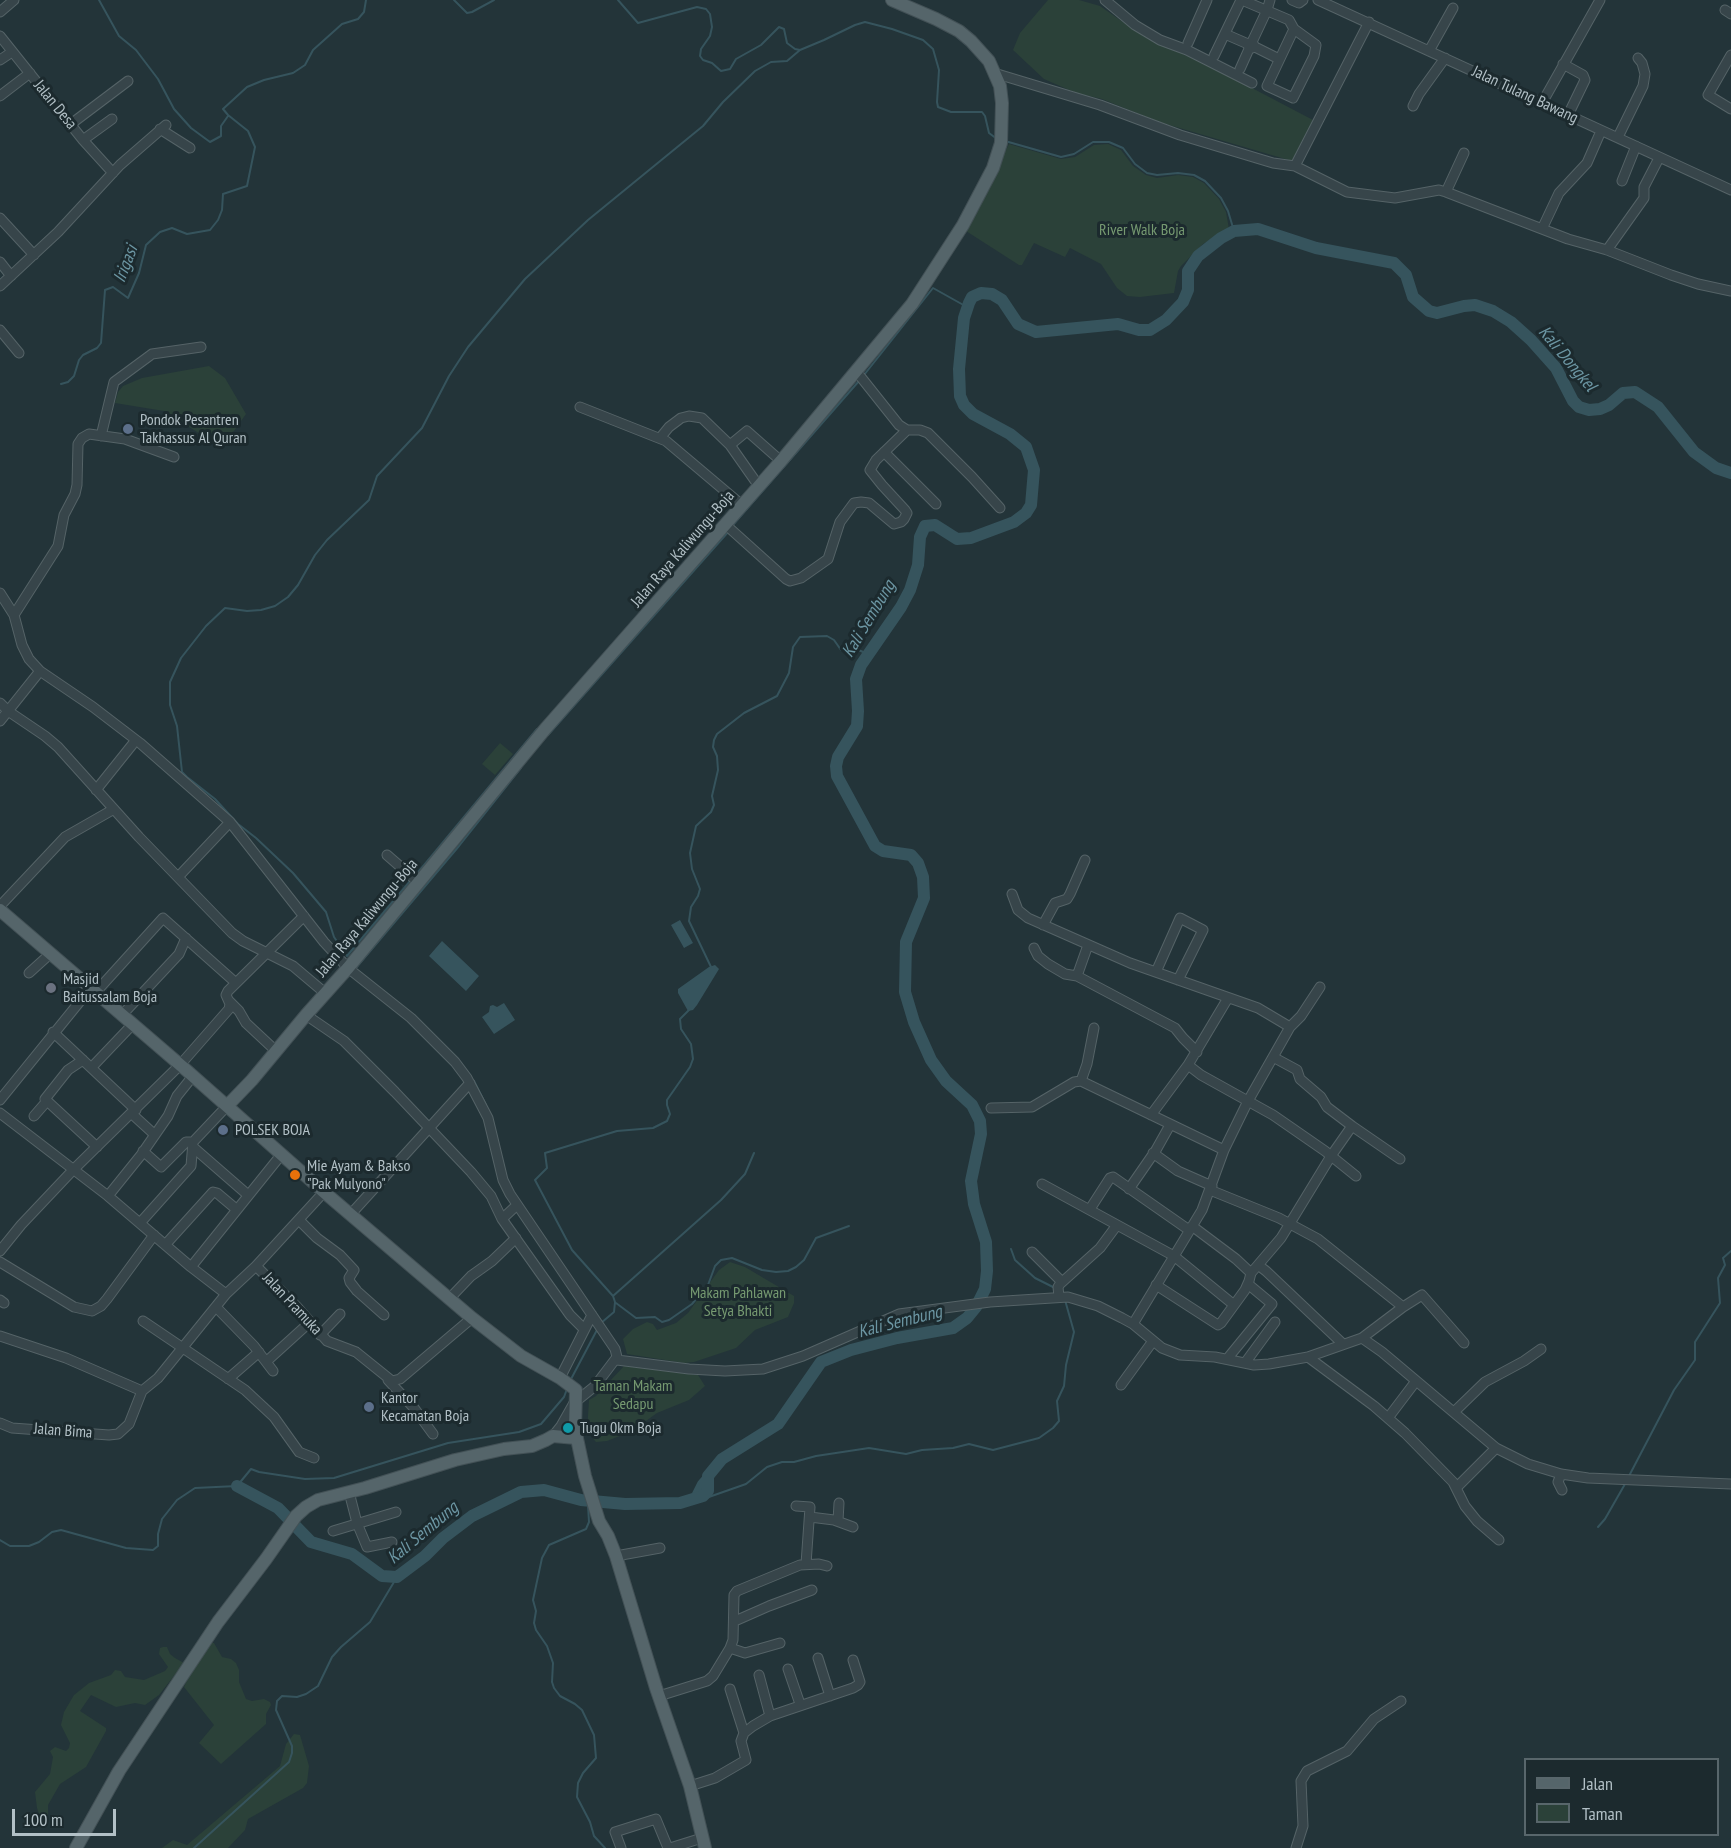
<!DOCTYPE html>
<style>
body{margin:0}
#map{position:relative;width:1731px;height:1848px;overflow:hidden;background:#233439;font-family:"PT Sans Narrow",sans-serif}
canvas{display:block}
.legend{position:absolute;left:1524px;top:1758px;width:195px;height:78px;box-sizing:border-box;background:#1c2a2e;border:2px solid #58666b;margin:0;padding:8px 10px;list-style:none;font-size:18px;color:#b2c0c6}
.legend li{display:flex;align-items:center;gap:12px;height:30px}
.legend b{width:30px;border:2px solid #58666b}
.scale{position:absolute;left:12px;top:1809px;width:104px;height:27px;box-sizing:border-box;border:3px solid #b2c0c6;border-top:0;padding-left:8px;font-size:18px;line-height:21px;white-space:nowrap;color:#b2c0c6;-webkit-text-stroke:4px #1c2a2e;paint-order:stroke}
</style>
<div id="map">
<canvas width="1731" height="1848"></canvas>
<ul class="legend">
<li><b style="height:8px;background:#55656a"></b>Jalan</li>
<li><b style="height:16px;background:#2b4139"></b>Taman</li>
</ul>
<div class="scale">100 m</div>
</div>
<script>
const ctx = document.querySelector('canvas').getContext('2d');
ctx.lineJoin = 'round';
function fillPath(path, color) { ctx.fillStyle = color; ctx.fill(path, 'evenodd'); }
const toPath = rows => new Path2D(rows.map(r => 'M' + r).join(''));
function stroke(path, color, width, dash) { ctx.strokeStyle = color; ctx.lineWidth = width; ctx.lineCap = dash ? 'butt' : 'round'; ctx.setLineDash(dash || []); ctx.stroke(path); }
function drawText(font, color, halo, rows, align = 'center') {
  ctx.font = font + ' "PT Sans Narrow",sans-serif'; ctx.lineWidth = 6; ctx.setLineDash([]); ctx.textBaseline = 'middle'; ctx.strokeStyle = halo; ctx.fillStyle = color; for (const [text, x, y, turn = 0] of rows) {
    ctx.save(); ctx.translate(x, y); ctx.rotate((+turn || 0) * Math.PI / 180); ctx.textAlign = isNaN(turn) ? turn : align; if (halo) ctx.strokeText(text, 0, 0); ctx.fillText(text, 0, 0); ctx.restore();
  }
}
fillPath(toPath([
 [1048,0,1079,0,1100,6,1143,36,1212,67,1313,120,1292,161,1159,122,1102,99,1076,93,1044,79,1013,50,1020,33],
 [1009,144,1061,159,1075,157,1094,145,1108,144,1121,150,1133,166,1146,175,1157,178,1178,175,1193,177,1204,183,1219,199,1226,212,1229,229,1203,244,1181,266,1178,271,1174,293,1140,297,1127,296,1117,288,1101,264,1070,248,1065,257,1034,243,1022,265,1019,265,966,231],
 [209,366,225,378,246,414,234,431,216,444,164,411,115,403,118,392,123,386,142,378],
 [500,743,513,754,495,775,482,764],
 [730,1262,745,1267,794,1296,794,1303,788,1317,755,1330,736,1348,694,1362,684,1363,627,1354,623,1339,633,1329,647,1322,653,1324,657,1330,676,1323,688,1313,719,1270],
 [624,1366,698,1375,705,1386,689,1400,657,1413,632,1431,607,1441,596,1442,587,1432,589,1400,596,1396],
 [210,1643,214,1643,222,1657,231,1659,236,1663,239,1670,239,1682,246,1699,252,1701,264,1699,270,1702,271,1705,266,1714,266,1724,221,1764,199,1743,214,1725,184,1687,188,1678,177,1672,159,1695,145,1705,135,1703,116,1707,91,1695,80,1711,106,1728,106,1731,86,1767,60,1784,48,1805,48,1816,43,1826,37,1808,35,1792,50,1774,53,1757,50,1751,55,1747,66,1751,69,1748,70,1743,61,1725,64,1712,74,1695,89,1683,111,1675,115,1670,121,1671,125,1677,144,1680,165,1671,168,1667,159,1654,160,1648,163,1647,167,1647,170,1654,175,1658,193,1668],
 [294,1734,300,1735,309,1766,307,1783,303,1788,248,1819,245,1830,228,1848,162,1848,173,1840,187,1845,280,1766,286,1744]
]), '#2b4139');
fillPath(toPath([
 [680,920,693,943,684,948,671,925],
 [442,941,479,976,466,991,429,956],
 [715,965,719,969,697,1005,693,1010,688,1011,678,993,678,989,709,967],
 [504,1003,515,1020,494,1034,482,1017,489,1012,490,1006,493,1005,497,1007]
]), '#36545d');
stroke(toPath([
 [99,0,119,36,136,50,158,79,174,109,191,128,210,142,221,136,221,126,228,116],
 [454,0,467,13,472,12,494,0],
 [618,0,638,23,697,7,706,9,710,14,712,27,710,36,701,49,700,56,703,60,712,63,721,71,730,69,736,59,761,45,779,27,784,29,787,43,795,49,800,50],
 [1005,141,1061,157,1074,154,1093,142,1109,142,1123,148,1135,164,1147,173,1157,175,1178,173,1194,175,1205,181,1221,198,1228,211,1234,231],
 [864,375,933,288,967,307],
 [61,384,68,382,74,376,79,360,83,355,97,348,101,343,105,290,113,287,128,298,139,273,146,245,160,232,172,228,187,234,210,230,218,220,222,210,223,194,247,186,255,147,248,131,228,115,223,109,247,87,264,80,293,73,305,65,313,50,342,24,358,19,364,12,366,0],
 [732,526,859,381],
 [548,735,729,531],
 [415,876,537,729],
 [411,880,347,956,334,937,326,912,293,873,256,838,238,824,215,799,187,777,182,772,177,726,170,705,170,682,181,658,206,626,225,608,247,611,261,610,275,606,288,597,298,585,315,555,327,540,369,500,377,476,422,428,449,376,468,347,525,279,588,220,703,126,723,102,755,71,771,62,787,61,800,50,824,40,855,25,865,22,892,29,923,40,933,49,939,70,937,102,938,107,951,112,982,112,985,116,989,133,997,139],
 [711,967,689,921,691,907,698,896,700,889,692,869,690,853,696,826,711,812,714,805,712,796,718,770,717,756,713,747,714,740,717,734,744,713,777,696,789,673,793,647,800,637,827,636,834,640,841,650,856,649,868,654],
 [355,969,459,846,521,768],
 [474,1081,486,1105],
 [1011,1249,1015,1260,1035,1278,1055,1288],
 [613,1296,721,1200,745,1174,754,1153],
 [616,1303,636,1318,655,1317,662,1322,669,1320,692,1304,708,1285,715,1266,721,1260,732,1258,762,1270,776,1272,788,1271,796,1267,804,1260,816,1238,849,1226],
 [601,1323,614,1312,615,1302,613,1296,572,1250,535,1180,547,1168,545,1153,617,1131,653,1128,667,1121,670,1114,667,1105,667,1100,690,1067,693,1059,691,1044,681,1029,680,1019,689,1010],
 [570,1381,598,1328],
 [1629,1476,1674,1390,1695,1360,1695,1342,1720,1303,1718,1278,1725,1265,1723,1258,1731,1251],
 [703,1496,706,1498,746,1484,767,1467,782,1462,794,1462,816,1456,869,1448,906,1454,922,1450,953,1448,969,1444,993,1450,1039,1438,1053,1428,1059,1421,1057,1401,1064,1386,1066,1365,1074,1332,1065,1300],
 [588,1505,589,1522,586,1529,549,1545,542,1558,533,1600,536,1611,534,1623,536,1630,547,1646,553,1663,552,1682,554,1688,560,1696,575,1704,582,1710,594,1735,596,1758,583,1773,578,1783,577,1797,590,1822,594,1836,605,1848],
 [1598,1527,1605,1519,1625,1484],
 [0,1540,10,1546,29,1546,39,1542,52,1532,61,1530,126,1548,153,1550,158,1546,158,1534,162,1519,177,1500,195,1488,237,1486,251,1469,259,1472,305,1479,334,1478,448,1443,519,1432,541,1424,564,1397,567,1389],
 [194,1848,289,1762,292,1753,292,1746,276,1710,277,1701,282,1696,297,1697,306,1694,318,1686,332,1657,341,1647,370,1622,397,1577]
]), '#36545d', 2);
stroke(toPath([
 [694,1498,701,1484,708,1476]
]), '#36545d', 8);
stroke(toPath([
 [237,1486,278,1508,311,1542,352,1554,382,1576,397,1577,425,1556,443,1538,472,1516,521,1492,544,1490,581,1500,625,1504,680,1503,703,1496,708,1491,708,1476,722,1459,778,1424,821,1362,851,1350,897,1338,953,1328,967,1318,976,1307,985,1289,987,1271,986,1242,974,1204,971,1181,981,1134,980,1121,972,1105,946,1081,931,1060,914,1022,905,992,906,942,924,898,923,877,918,863,911,855,883,851,875,846,837,776,836,766,838,757,857,726,858,711,856,679,861,665,901,607,910,590,918,565,920,537,925,526,935,525,957,539,971,538,1014,522,1026,513,1031,505,1034,470,1026,447,1010,434,973,414,964,405,960,396,959,369,964,318,969,303,972,297,981,293,992,294,1002,300,1018,324,1036,332,1118,324,1139,330,1150,330,1166,320,1183,302,1188,290,1188,271,1198,256,1221,238,1234,231,1258,229,1316,248,1394,263,1406,275,1413,297,1429,311,1437,313,1464,306,1475,305,1493,311,1511,322,1531,340,1556,368,1573,401,1579,407,1589,410,1600,409,1609,405,1623,393,1635,392,1658,407,1694,452,1716,468,1731,473]
]), '#36545d', 12);
const minor = toPath([
 [1105,0,1135,25,1160,40,1187,50,1252,83],
 [1242,0,1289,20,1294,29,1316,45,1314,56,1293,98,1267,86,1294,29],
 [1292,0,1299,3,1303,0],
 [1318,0,1731,190],
 [1725,10,1731,14],
 [0,12,14,0],
 [1225,34,1248,44],
 [0,36,83,140,113,173],
 [1252,42,1255,47,1249,49,1248,44,1252,42,1267,10,1270,0],
 [1188,43,1207,0],
 [1255,47,1279,59],
 [1429,51,1453,8],
 [1731,55,1708,95,1731,109],
 [1214,56,1241,0],
 [0,60,12,52],
 [1563,64,1583,75,1585,80,1568,115],
 [1240,69,1249,49],
 [994,73,1100,105,1180,135,1273,163,1295,166,1347,192,1395,198,1439,190,1446,192,1568,239,1607,250,1671,275,1698,284,1731,291],
 [0,96,30,73],
 [1542,103,1600,0],
 [1413,106,1419,94,1445,58],
 [71,124,128,81],
 [160,129,190,148],
 [1618,137,1643,86,1645,74,1642,63,1638,58],
 [83,140,112,119],
 [1295,166,1369,22],
 [1622,181,1636,146],
 [1446,192,1464,153],
 [0,218,34,255],
 [1542,229,1559,193,1587,163,1601,131],
 [1607,250,1644,198,1644,187,1659,158],
 [0,262,11,276],
 [0,286,58,232,120,165,166,125],
 [0,330,19,353],
 [856,371,899,425,907,430,920,430,928,433,972,477,1000,508],
 [580,407,666,441,743,506],
 [101,436,114,382,152,354,201,347],
 [660,438,669,427,681,418,689,416,702,418,730,445,747,431,781,461],
 [730,445,756,482,761,485],
 [884,452,936,504],
 [726,525,786,579,790,581,801,578,828,559,840,522,854,503,861,502,869,503,894,524,901,522,904,519,907,513,905,510,882,485,870,470,876,460,907,430],
 [0,593,14,615,22,645,29,659,40,671,93,707,140,743,230,822,324,942,348,968,411,1018,455,1062,467,1078,488,1118,503,1180,510,1194,615,1349,617,1357,595,1386,574,1403,561,1426,553,1436],
 [14,615,58,546,64,515,75,494,77,485,78,444,82,438,89,434,125,439,174,457],
 [0,703,8,711,45,736,58,747,139,837,232,933,243,941,293,966,325,993],
 [0,721,40,671],
 [96,790,136,740],
 [387,855,418,882],
 [179,876,230,822],
 [1012,894,1018,910,1028,918,1130,963,1258,1008,1290,1027],
 [0,906,65,837,114,809],
 [1043,925,1055,903,1067,899,1070,894,1085,860],
 [1034,948,1038,956,1048,964,1065,974,1077,976,1088,945],
 [1156,972,1180,918,1203,930,1178,980],
 [29,973,50,954],
 [1077,976,1175,1028,1183,1038,1197,1052],
 [95,993,163,918,236,983],
 [1228,998,1188,1065,1201,1075,1273,1115,1325,1151,1356,1176],
 [229,1001,239,1011,246,1023,276,1051],
 [122,1015,179,954,186,938],
 [306,1015,344,1041,395,1092,471,1172,491,1196,502,1219],
 [53,1032,136,1110],
 [1273,1057,1297,1070,1300,1079,1321,1097,1327,1107,1352,1126],
 [83,1060,68,1070,45,1099,97,1147],
 [92,1067,132,1025],
 [1081,1081,1087,1064,1094,1028],
 [0,1100,90,989],
 [991,1108,1032,1107,1074,1082,1081,1081,1224,1150],
 [0,1113,108,1196,191,1267,226,1294,256,1266,324,1192],
 [132,1114,155,1135],
 [1151,1115,1188,1065],
 [34,1116,47,1101],
 [194,1148,248,1195],
 [143,1151,161,1167,186,1142,193,1142],
 [1153,1153,1178,1171,1212,1186],
 [1042,1184,1174,1256,1234,1305],
 [1129,1189,1156,1150,1170,1125],
 [1210,1190,1279,1218,1318,1239,1403,1307],
 [108,1196,141,1155,168,1116,177,1096,193,1076],
 [517,1205,502,1219,570,1315,584,1329],
 [1090,1209,1110,1178,1113,1177,1189,1230],
 [350,1215,470,1083],
 [299,1220,317,1238,340,1255,354,1270,349,1278,350,1282,357,1291,384,1315],
 [140,1223,191,1166,193,1142,227,1106],
 [1192,1226,1236,1259,1251,1273,1258,1265,1266,1271,1343,1344],
 [165,1245,213,1192,217,1193,236,1209],
 [0,1251,21,1225,73,1170,180,1065,229,1009,230,1004,226,995,228,991,304,916],
 [1032,1252,1062,1282],
 [0,1262,74,1307,92,1311,101,1306,107,1299,154,1235],
 [1258,1265,1281,1238,1331,1156,1352,1126,1400,1159],
 [256,1266,297,1307,327,1341,356,1352,392,1381,400,1379,472,1318],
 [191,1267,281,1155],
 [1156,1285,1218,1325,1221,1323,1245,1290,1249,1281,1251,1273],
 [1059,1297,1058,1287,1060,1284,1100,1248,1117,1225],
 [450,1298,471,1276,492,1261,516,1238],
 [0,1300,4,1303],
 [216,1307,254,1346,273,1371],
 [143,1321,245,1390,274,1417,299,1452,314,1458],
 [1133,1324,1202,1210,1224,1150,1248,1101,1290,1027,1301,1016,1320,987],
 [320,1335,340,1314],
 [0,1336,66,1358,142,1391],
 [1362,1338,1403,1307,1422,1295,1464,1343],
 [1308,1357,1374,1406,1405,1433,1453,1482,1465,1506,1477,1521,1499,1540],
 [1227,1359,1272,1304,1248,1284],
 [617,1360,689,1369,725,1371,763,1369,803,1356,899,1314,990,1302,1068,1297,1098,1306,1122,1318,1133,1324,1162,1348,1180,1355,1215,1357,1254,1365,1269,1364,1308,1357,1362,1338,1382,1352,1496,1448,1528,1464,1561,1474,1588,1478,1731,1484],
 [267,1361,310,1322],
 [1245,1363,1275,1322],
 [560,1378,592,1315],
 [228,1379,259,1352],
 [388,1380,414,1408,433,1434],
 [1121,1385,1153,1341],
 [1454,1412,1485,1382,1524,1361,1541,1349],
 [1388,1418,1416,1381],
 [0,1423,12,1428,109,1435,118,1434,129,1424,142,1391,158,1378,226,1294],
 [1561,1474,1558,1482,1562,1490],
 [1457,1487,1496,1448],
 [349,1492,357,1523,367,1547,392,1542],
 [796,1506,810,1507,806,1564],
 [810,1517,834,1520,853,1527],
 [838,1521,839,1503],
 [333,1531,396,1512],
 [616,1556,660,1548],
 [735,1621,769,1606,812,1590],
 [730,1648,745,1653,780,1643],
 [818,1658,830,1696],
 [788,1669,800,1704],
 [759,1675,770,1716],
 [730,1689,744,1733],
 [659,1696,707,1681,713,1676,730,1648,733,1640,734,1595,737,1591,800,1565,819,1564,827,1566],
 [690,1786,715,1778,746,1760,741,1741,744,1733,753,1726,770,1716,853,1688,858,1685,860,1682,853,1660],
 [621,1848,615,1832,656,1819,668,1848],
 [670,1848,702,1838],
 [1296,1848,1303,1826,1301,1781,1307,1771,1347,1751,1374,1719,1401,1701]
]);
const major = toPath([
 [0,910,185,1069,324,1192,472,1318,521,1356,560,1378,576,1390,575,1429,585,1476,599,1521,608,1536,616,1556,656,1688,690,1786,705,1848],
 [227,1106,252,1080,306,1015,348,968,546,728,781,461,912,304,963,225,993,168,1001,143,1002,103,1000,86,989,61,971,41,959,31,936,19,892,0],
 [76,1848,119,1771,218,1622,266,1559,296,1516,306,1507,318,1500,365,1488,455,1460,504,1449,532,1446,546,1440,553,1436,576,1438]
]);
stroke(minor, '#556367', 11);
stroke(major, '#435156', 14);
stroke(minor, '#37454a', 9);
stroke(major, '#55656a', 12);
for (const [x, y, r, color] of [
 [128,429,6,"#5c6f8a"],
 [51,988,6,"#6b7280"],
 [223,1130,6,"#5c6f8a"],
 [295,1175,6,"#e8710a"],
 [369,1407,6,"#5c6f8a"],
 [568,1428,6,"#0f9aa8"]
]) { const dot = new Path2D(); dot.arc(x, y, r, 0, 2 * Math.PI); ctx.fillStyle = color; ctx.fill(dot); stroke(dot, '#1c2a2e', 2); }
drawText('16px', '#b2c0c6', '#1c2a2e', [
 ["Jalan Tulang Bawang",1525,95,25],
 ["Jalan Desa",55,105,51],
 ["Jalan Raya Kaliwungu-Boja",683,549,-49],
 ["Jalan Raya Kaliwungu-Boja",367,918,-50],
 ["Jalan Pramuka",292,1304,47],
 ["Jalan Bima",63,1431,4]
]);
drawText('16px', '#769a71', '#1c2a2e', [
 ["River Walk Boja",1142,230],
 ["Makam Pahlawan",738,1293],
 ["Setya Bhakti",738,1311],
 ["Taman Makam",633,1386],
 ["Sedapu",633,1404]
]);
drawText('16px', '#b2c0c6', '#1c2a2e', [
 ["Pondok Pesantren",140,420],
 ["Takhassus Al Quran",140,438],
 ["Masjid",63,979],
 ["Baitussalam Boja",63,997],
 ["POLSEK BOJA",235,1130],
 ["Mie Ayam & Bakso",307,1166],
 ["\"Pak Mulyono\"",307,1184],
 ["Kantor",381,1398],
 ["Kecamatan Boja",381,1416],
 ["Tugu 0km Boja",580,1428]
], 'left');
drawText('italic 18px', '#6c96a3', '#1c2a2e', [
 ["Irigasi",126,264,-69],
 ["Kali Dongkel",1567,359,50],
 ["Kali Sembung",869,619,-59],
 ["Kali Sembung",900,1322,-14],
 ["Kali Sembung",423,1533,-40]
]);
</script>
